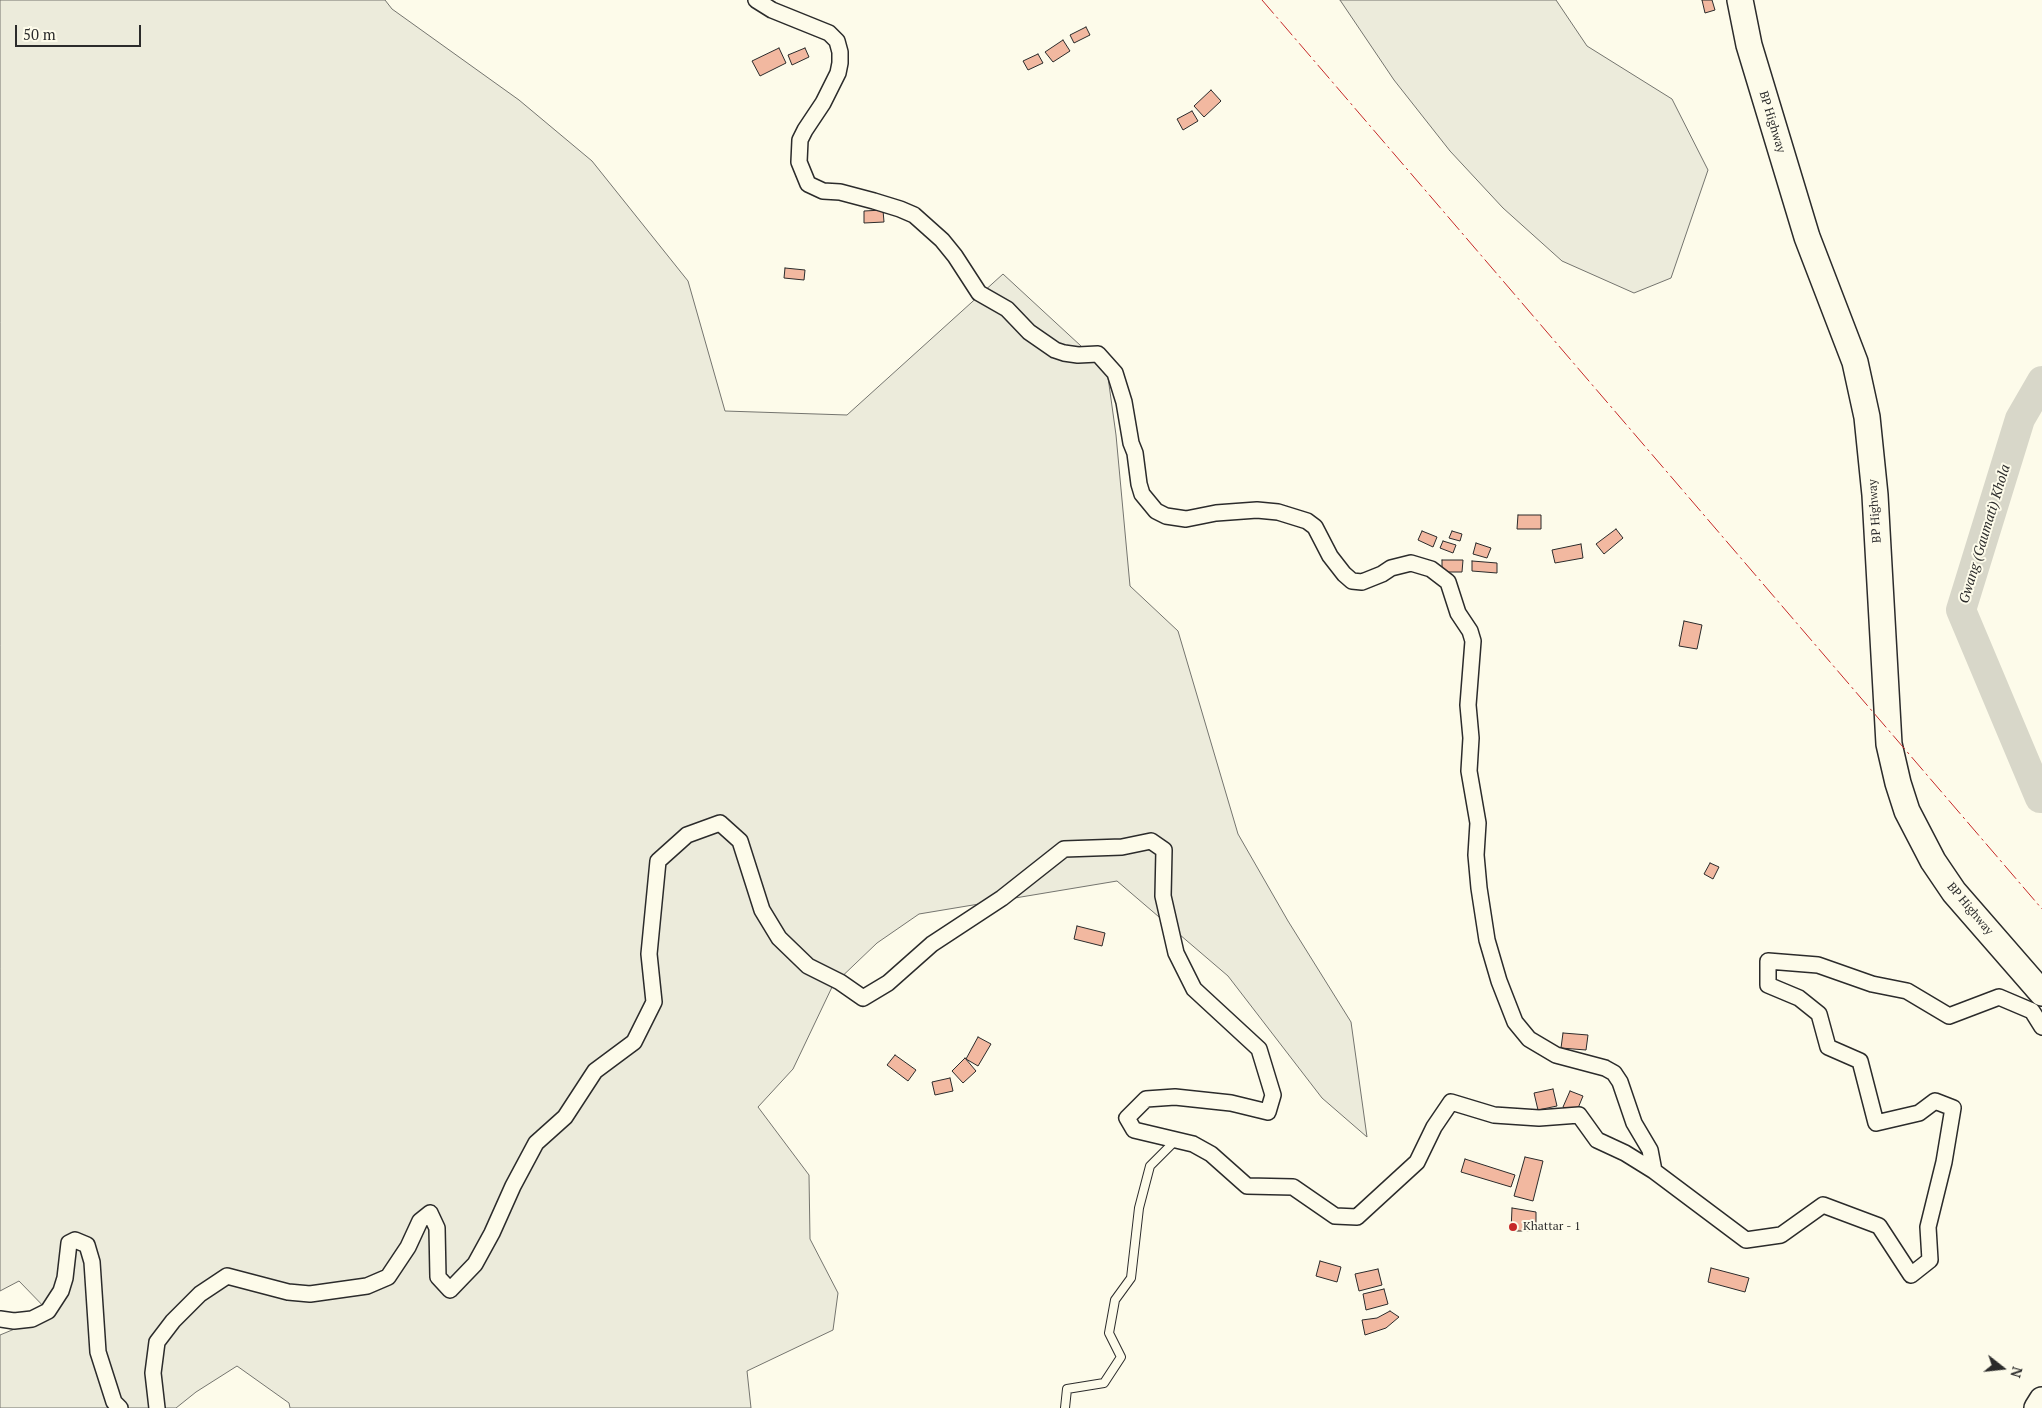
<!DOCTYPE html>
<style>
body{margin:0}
#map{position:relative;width:2042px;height:1408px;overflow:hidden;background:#fdfbea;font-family:"PT Serif",serif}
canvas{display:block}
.north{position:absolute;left:1977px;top:1343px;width:50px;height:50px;-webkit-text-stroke:4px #fdfbea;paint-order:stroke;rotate:106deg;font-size:14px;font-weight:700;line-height:20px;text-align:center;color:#2b2b2b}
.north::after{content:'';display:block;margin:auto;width:18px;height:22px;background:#2b2b2b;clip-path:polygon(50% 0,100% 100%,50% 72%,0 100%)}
.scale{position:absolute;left:15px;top:25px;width:126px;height:22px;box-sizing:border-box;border:2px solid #2b2b2b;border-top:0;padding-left:6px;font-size:15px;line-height:18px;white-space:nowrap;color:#2b2b2b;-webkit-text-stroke:4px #fdfbea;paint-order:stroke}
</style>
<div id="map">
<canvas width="2042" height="1408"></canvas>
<div class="north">N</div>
<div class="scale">50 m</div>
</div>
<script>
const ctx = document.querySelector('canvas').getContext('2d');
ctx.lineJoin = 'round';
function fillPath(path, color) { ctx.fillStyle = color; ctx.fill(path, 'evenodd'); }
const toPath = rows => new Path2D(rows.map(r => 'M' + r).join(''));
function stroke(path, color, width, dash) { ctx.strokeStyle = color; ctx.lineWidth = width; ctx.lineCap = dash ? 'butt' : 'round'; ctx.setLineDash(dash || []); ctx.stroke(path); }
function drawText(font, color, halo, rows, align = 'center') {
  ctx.font = font + ' "PT Serif",serif'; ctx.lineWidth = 4; ctx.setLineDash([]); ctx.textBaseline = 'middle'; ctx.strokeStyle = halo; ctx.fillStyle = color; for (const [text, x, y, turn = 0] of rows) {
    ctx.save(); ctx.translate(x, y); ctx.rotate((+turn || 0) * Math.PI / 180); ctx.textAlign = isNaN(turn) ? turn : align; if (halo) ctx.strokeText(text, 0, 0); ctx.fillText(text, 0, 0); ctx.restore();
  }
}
const green = toPath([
 [0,0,385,0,392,9,519,100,592,161,688,281,725,411,847,415,1003,274,1107,370,1116,435,1130,586,1178,631,1238,834,1288,921,1351,1022,1367,1137,1322,1098,1228,976,1117,881,919,914,877,943,833,985,793,1069,758,1107,809,1175,810,1239,838,1293,833,1330,747,1371,751,1408,290,1408,289,1403,237,1366,196,1392,176,1408,0,1408,0,1335,51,1314,19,1281,0,1291,0,0],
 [1340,0,1556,0,1587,46,1672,99,1708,170,1671,278,1634,293,1562,261,1503,208,1450,151,1394,80,1340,0]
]);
fillPath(green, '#ecebdb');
stroke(green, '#74746e', 1);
stroke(toPath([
 [2042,381,2020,419,1961,610,2040,798,2042,798]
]), '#d8d7c9', 30);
const building = toPath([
 [1702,0,1712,0,1715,10,1705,13,1702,0],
 [1086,27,1090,35,1074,43,1070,35,1086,27],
 [1063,40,1070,51,1053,62,1045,52,1063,40],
 [779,48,786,63,760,76,752,61,779,48],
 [805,48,809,57,792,65,788,55,805,48],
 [1038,54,1043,63,1028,70,1023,61,1038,54],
 [1211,90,1221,101,1204,117,1194,106,1211,90],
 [1192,111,1198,121,1183,130,1177,119,1192,111],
 [883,210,884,222,864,223,864,211,883,210],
 [785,268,805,270,804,280,784,278,785,268],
 [1518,515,1541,515,1541,529,1517,529,1518,515],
 [1616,529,1623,538,1604,554,1596,544,1616,529],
 [1422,531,1437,537,1433,547,1418,540,1422,531],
 [1452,531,1462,534,1460,541,1449,538,1452,531],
 [1443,541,1456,545,1453,553,1440,548,1443,541],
 [1476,543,1491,548,1487,558,1473,554,1476,543],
 [1581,544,1583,558,1555,563,1552,550,1581,544],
 [1442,560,1463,560,1462,572,1442,572,1442,560],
 [1472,561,1497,563,1497,573,1472,571,1472,561],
 [1684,621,1702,625,1697,649,1679,646,1684,621],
 [1710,863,1719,867,1713,879,1704,874,1710,863],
 [1077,926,1105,933,1102,946,1074,939,1077,926],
 [1563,1033,1588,1035,1586,1050,1561,1048,1563,1033],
 [978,1037,991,1044,978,1066,966,1059,978,1037],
 [895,1055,916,1070,908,1081,887,1065,895,1055],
 [965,1058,976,1071,963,1083,952,1071,965,1058],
 [950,1078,953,1091,935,1095,932,1082,950,1078],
 [1553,1089,1557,1106,1538,1110,1534,1093,1553,1089],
 [1570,1091,1583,1096,1576,1113,1563,1107,1570,1091],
 [1525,1157,1543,1161,1533,1201,1514,1196,1525,1157],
 [1465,1159,1515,1175,1511,1187,1461,1172,1465,1159],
 [1512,1208,1536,1212,1536,1231,1511,1231,1512,1208],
 [1320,1261,1341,1267,1337,1282,1316,1276,1320,1261],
 [1711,1268,1749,1278,1745,1292,1708,1282,1711,1268],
 [1378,1269,1382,1285,1359,1291,1355,1274,1378,1269],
 [1384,1289,1388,1304,1366,1310,1363,1294,1384,1289],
 [1390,1311,1399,1317,1386,1328,1365,1335,1362,1320,1377,1318,1390,1311]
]);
fillPath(building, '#f2b8a0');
stroke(building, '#2b2b2b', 1);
const service = toPath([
 [1065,1408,1067,1389,1104,1383,1121,1357,1109,1333,1115,1300,1131,1278,1139,1208,1150,1166,1176,1140]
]);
const minor = toPath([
 [756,0,772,10,829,33,837,41,840,52,840,63,838,73,823,103,805,130,800,140,799,162,808,184,823,191,840,192,874,201,900,209,914,215,942,240,955,256,979,293,1007,309,1029,332,1055,350,1064,353,1078,355,1098,354,1115,373,1124,402,1131,443,1135,453,1139,484,1142,494,1156,511,1166,516,1186,519,1216,513,1257,510,1278,512,1307,521,1315,527,1330,556,1344,574,1352,581,1362,582,1382,574,1391,568,1411,563,1431,569,1448,582,1458,613,1470,631,1473,641,1468,705,1471,738,1469,771,1478,823,1476,855,1479,888,1487,940,1499,981,1515,1022,1529,1039,1556,1055,1605,1068,1614,1073,1620,1082,1634,1123,1650,1150,1654,1171],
 [0,1319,14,1321,32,1319,48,1311,61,1291,65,1278,69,1243,75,1240,87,1245,92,1262,98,1352,114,1402,120,1408],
 [157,1408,153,1373,157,1342,173,1321,200,1294,227,1276,288,1292,310,1294,367,1286,388,1277,408,1247,420,1221,430,1213,437,1228,438,1277,450,1290,475,1264,492,1233,513,1186,536,1143,565,1117,595,1071,634,1042,654,1002,649,954,658,861,687,835,720,823,740,841,762,910,779,938,808,966,840,982,863,998,888,983,932,944,1002,898,1064,849,1122,847,1151,841,1164,850,1163,896,1176,953,1194,989,1259,1049,1273,1095,1268,1112,1231,1103,1175,1097,1146,1099,1127,1118,1134,1130,1193,1144,1211,1154,1247,1186,1293,1187,1335,1216,1357,1217,1417,1162,1434,1127,1451,1102,1494,1115,1539,1118,1579,1115,1597,1140,1625,1153,1654,1171,1746,1240,1781,1235,1823,1205,1879,1226,1911,1275,1930,1260,1928,1227,1944,1162,1953,1108,1935,1101,1919,1113,1876,1123,1860,1061,1828,1047,1819,1014,1799,998,1768,985,1768,961,1818,965,1872,984,1907,991,1949,1016,1999,997,2032,1011,2042,1027]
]);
const trunk = toPath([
 [1740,0,1749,45,1807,237,1855,362,1867,417,1875,495,1889,744,1898,783,1907,811,1933,861,1954,892,2042,993],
 [2037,1408,2042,1400]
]);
stroke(service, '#2b2b2b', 10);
stroke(minor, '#2b2b2b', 18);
stroke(trunk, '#2b2b2b', 28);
stroke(service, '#fdfbea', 8);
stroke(minor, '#fdfbea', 15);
stroke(trunk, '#fdfbea', 25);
stroke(toPath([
 [1262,0,2042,909]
]), '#c62828', 1, [18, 4, 2.5, 4]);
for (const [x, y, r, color] of [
 [1513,1227,5,"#c62828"]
]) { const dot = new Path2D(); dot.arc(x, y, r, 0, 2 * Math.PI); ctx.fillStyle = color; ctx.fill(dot); stroke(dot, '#fdfbea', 2); }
drawText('12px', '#2b2b2b', '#fdfbea', [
 ["BP Highway",1772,122,73],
 ["BP Highway",1875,511,-94],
 ["BP Highway",1970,909,50]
]);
drawText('12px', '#2b2b2b', '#fdfbea', [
 ["Khattar - 1",1523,1227]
], 'left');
drawText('italic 14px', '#2b2b2b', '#fdfbea', [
 ["Gwang (Gaumati) Khola",1985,534,-73]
]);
</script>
